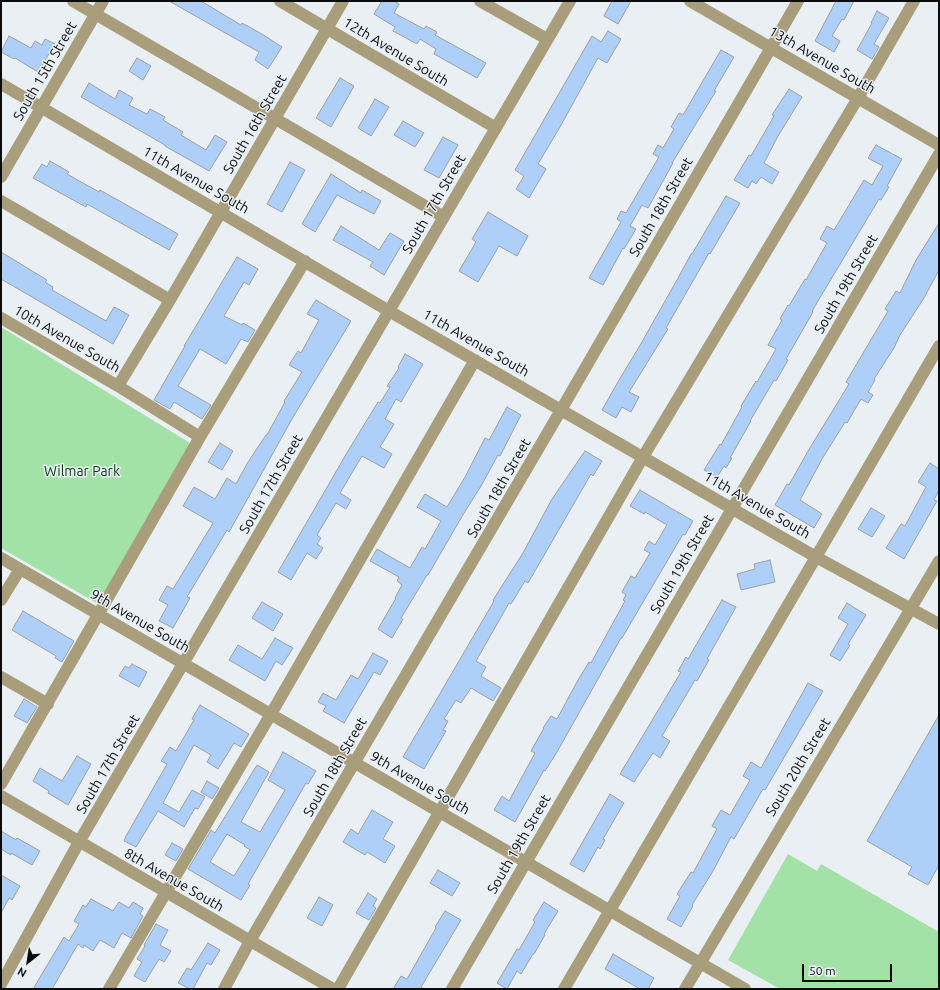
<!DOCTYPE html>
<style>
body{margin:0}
#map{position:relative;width:940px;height:990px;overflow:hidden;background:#eaeff4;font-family:Ubuntu,sans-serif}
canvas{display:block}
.frame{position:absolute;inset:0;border:2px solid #0a0b0d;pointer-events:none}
.north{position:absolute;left:8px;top:942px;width:40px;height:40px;-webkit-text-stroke:3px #eaeff4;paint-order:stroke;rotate:210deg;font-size:11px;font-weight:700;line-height:16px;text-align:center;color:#0a0b0d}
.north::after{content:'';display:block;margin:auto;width:14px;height:18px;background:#0a0b0d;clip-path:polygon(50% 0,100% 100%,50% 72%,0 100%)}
.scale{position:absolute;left:802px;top:964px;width:90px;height:18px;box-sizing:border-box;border:2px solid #0a0b0d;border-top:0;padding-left:5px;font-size:12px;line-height:14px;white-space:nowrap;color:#0a0b0d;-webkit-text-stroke:3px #eaeff4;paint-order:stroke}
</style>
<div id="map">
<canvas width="940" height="990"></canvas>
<div class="frame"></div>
<div class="north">N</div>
<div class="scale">50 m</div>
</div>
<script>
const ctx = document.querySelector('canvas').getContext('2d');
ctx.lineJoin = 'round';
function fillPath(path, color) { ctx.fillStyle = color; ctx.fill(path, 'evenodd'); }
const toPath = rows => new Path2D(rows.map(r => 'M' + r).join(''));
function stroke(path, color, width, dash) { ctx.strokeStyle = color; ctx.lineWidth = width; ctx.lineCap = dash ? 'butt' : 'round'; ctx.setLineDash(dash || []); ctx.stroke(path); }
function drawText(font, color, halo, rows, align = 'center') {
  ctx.font = font + ' Ubuntu,sans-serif'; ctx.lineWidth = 3; ctx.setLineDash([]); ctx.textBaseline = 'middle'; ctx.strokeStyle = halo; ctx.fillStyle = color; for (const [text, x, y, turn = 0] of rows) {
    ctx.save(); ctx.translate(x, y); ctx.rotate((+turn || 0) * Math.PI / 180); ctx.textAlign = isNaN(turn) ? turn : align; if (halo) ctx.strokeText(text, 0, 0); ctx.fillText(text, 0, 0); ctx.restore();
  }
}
fillPath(toPath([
 [1,327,190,443,100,605,1,548],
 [788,854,817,871,821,864,939,932,939,989,780,989,728,960]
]), '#a2e2a7');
const building = toPath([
 [169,1,201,1,241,25,242,23,262,34,282,47,268,69,255,60,259,52,169,1],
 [382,1,394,1,399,4,394,13,424,29,426,26,437,32,435,35,486,63,477,78,434,54,436,49,420,39,417,44,393,31,395,27,374,14,382,1],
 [612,1,631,1,618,24,604,16,612,1],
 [836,1,854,1,844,20,842,19,832,36,840,41,834,52,815,41,836,1],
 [877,11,889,18,874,44,879,47,872,59,857,50,872,23,871,23,877,11],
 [608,31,621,39,607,63,598,58,560,127,538,164,546,169,529,198,516,189,524,176,515,170,592,36,601,42,608,31],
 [9,36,31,48,35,41,42,45,45,39,55,44,38,72,15,58,14,59,1,52,9,36],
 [721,50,734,57,714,91,716,91,672,163,673,163,648,208,642,205,630,226,636,229,624,249,623,248,603,285,589,278,621,222,617,219,621,211,626,213,659,157,653,154,658,145,663,148,674,129,671,127,679,113,683,115,721,50],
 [137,58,151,66,143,80,129,71,137,58],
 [340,78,354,86,331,127,316,118,340,78],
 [89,83,115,99,119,90,133,98,129,105,147,114,150,109,165,117,163,120,183,132,181,135,206,150,215,135,227,142,209,171,165,146,165,145,81,97,89,83],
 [789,89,802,97,778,136,764,163,779,172,772,184,761,177,756,184,752,181,748,188,734,180,749,155,751,156,774,116,772,115,789,89],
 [375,99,389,107,371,136,358,128,375,99],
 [403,121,424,133,415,147,394,135,403,121],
 [443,137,458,145,439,178,424,170,443,137],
 [876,145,902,159,887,186,889,187,881,200,879,199,876,204,812,311,813,312,786,359,788,360,776,381,774,380,750,421,751,421,730,458,732,458,726,468,724,466,717,477,704,470,720,444,721,445,742,407,741,406,756,381,757,382,776,349,768,345,782,320,780,319,788,305,789,306,805,279,806,280,827,243,820,239,827,226,834,230,864,180,872,185,883,166,868,158,876,145],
 [50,161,69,172,67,174,99,192,100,190,178,234,169,250,87,204,86,207,33,178,42,164,47,167,50,161],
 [290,162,305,170,282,212,267,204,290,162],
 [331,174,361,193,362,190,381,201,374,214,337,195,315,232,302,224,331,174],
 [726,196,740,203,710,254,709,253,666,328,668,329,629,392,639,397,631,412,622,407,616,418,602,410,619,380,639,347,677,280,691,254,692,254,726,196],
 [488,212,528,236,517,256,499,246,478,282,459,271,476,242,472,239,488,212],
 [939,223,939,270,924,298,900,335,894,348,874,379,875,380,868,392,873,395,868,403,861,399,847,423,845,422,822,459,800,500,822,514,814,528,775,505,787,484,789,485,808,451,849,384,846,382,888,311,885,309,896,291,900,293,916,260,939,223],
 [341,226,379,250,390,233,404,241,384,275,370,266,373,262,333,240,341,226],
 [1,252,47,280,45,282,53,287,52,290,106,321,114,307,129,315,113,344,1,279,1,252],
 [237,257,258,269,249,285,244,282,224,316,242,325,243,323,255,330,248,342,241,339,226,364,200,349,178,386,211,405,202,419,174,402,170,409,154,400,185,346,184,346,237,257],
 [316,300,351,321,292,419,229,532,227,530,187,597,190,598,173,628,159,621,168,605,159,600,167,586,173,589,213,523,183,506,194,487,215,499,227,478,236,484,248,462,266,435,267,435,285,402,284,401,302,372,289,365,298,351,301,353,319,320,307,314,316,300],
 [405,354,423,364,401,402,396,399,385,419,394,424,380,447,392,454,384,468,362,456,340,493,351,500,346,509,336,503,317,535,321,538,317,544,323,548,316,559,307,553,291,580,278,572,348,451,378,402,380,403,390,387,387,386,399,368,398,367,405,354],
 [507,407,521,415,500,456,498,455,481,486,464,513,428,575,427,575,401,618,403,619,392,638,378,629,396,598,395,598,402,585,397,581,399,577,370,561,377,549,410,568,422,547,425,549,441,521,417,507,425,494,447,507,465,477,485,438,489,440,507,407],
 [220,443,233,451,222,470,208,462,220,443],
 [585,451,602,461,593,476,591,474,528,583,525,581,511,604,509,603,476,661,486,667,481,676,501,688,493,701,471,688,461,703,456,700,444,719,448,721,443,730,446,731,424,769,403,757,494,601,493,600,523,553,552,499,585,451],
 [930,463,939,469,939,490,934,500,937,501,904,559,886,548,901,524,905,526,926,487,918,482,930,463],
 [640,490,693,521,685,535,683,534,622,638,621,638,557,752,545,771,544,770,515,822,494,810,502,796,509,801,535,753,531,751,544,728,543,728,551,716,557,719,578,680,589,662,591,663,625,601,623,600,626,595,622,592,631,576,635,578,650,553,644,550,649,541,655,545,667,525,645,512,644,514,630,506,640,490],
 [871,508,885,516,872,537,858,529,871,508],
 [770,560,775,582,741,590,737,574,755,569,754,564,770,560],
 [722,600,736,607,707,659,709,660,697,681,695,680,662,736,670,741,660,758,653,753,634,782,620,774,681,672,678,671,686,657,688,659,722,600],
 [262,602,283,614,273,631,252,618,262,602],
 [847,603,866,615,848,644,850,645,840,661,830,655,848,624,838,618,847,603],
 [23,611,74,641,62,662,55,658,56,656,12,630,23,611],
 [275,638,293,648,282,665,276,661,265,681,229,660,238,645,262,659,275,638],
 [373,653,388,661,380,675,374,672,344,723,323,711,326,706,318,702,323,693,336,700,351,675,358,679,373,653],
 [132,664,147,672,139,687,119,676,125,666,129,668,132,664],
 [808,683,823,691,765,790,763,789,734,839,731,837,713,871,692,905,693,906,681,927,667,919,680,896,677,894,691,872,693,873,717,829,712,826,721,810,730,815,750,780,743,776,751,762,761,768,808,683],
 [24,699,37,707,27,723,14,716,24,699],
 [200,705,249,734,241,747,234,743,218,769,207,762,211,755,194,745,163,803,179,812,192,790,205,797,198,809,195,808,184,827,158,811,136,847,124,841,126,836,167,764,161,761,170,747,176,751,194,720,192,719,200,705],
 [939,715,939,865,928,885,908,874,912,867,867,841,939,715],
 [283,752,316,771,308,784,306,783,272,842,248,884,250,885,241,900,188,869,211,830,215,833,257,765,269,772,241,822,260,832,285,790,268,780,283,752],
 [227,834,245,845,244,846,250,850,234,876,210,862,227,834],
 [77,756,91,764,68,805,48,793,49,791,33,781,40,768,62,781,77,756],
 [207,781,219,788,212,799,201,792,207,781],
 [610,794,624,803,603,839,605,840,600,849,598,847,584,872,570,864,610,794],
 [372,810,393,822,383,839,395,846,385,863,367,852,365,855,343,842,351,829,358,834,372,810],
 [1,831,16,840,17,838,40,851,32,865,11,853,11,855,1,849,1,831],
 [172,843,183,849,176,861,165,855,172,843],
 [438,870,460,883,452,896,430,883,438,870],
 [1,875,20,886,12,900,9,898,1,913,1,875],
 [368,893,377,899,373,906,376,908,369,920,356,913,368,893],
 [319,897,333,905,322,926,307,918,319,897],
 [91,899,113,911,119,902,129,908,133,902,143,908,140,914,143,916,131,938,122,933,114,948,100,940,93,951,84,945,83,948,78,944,52,989,33,989,64,937,69,941,79,924,74,921,83,905,86,907,91,899],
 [544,902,558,911,544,934,545,935,534,954,533,954,521,974,517,971,507,989,497,983,517,949,519,950,535,922,533,920,544,902],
 [445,911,461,920,421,987,424,989,393,989,401,976,407,979,436,928,435,927,445,911],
 [156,924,168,930,160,945,171,951,164,962,159,959,145,982,134,976,142,962,137,959,145,946,144,945,156,924],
 [208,943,220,950,211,965,207,963,193,989,190,989,178,983,187,968,191,970,208,943],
 [613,954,654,978,648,989,640,989,605,969,613,954]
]);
fillPath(building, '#aed0f8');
stroke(building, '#9a9fa4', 1);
stroke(toPath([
 [73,1,444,217],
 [280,1,496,128],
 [480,1,547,39],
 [690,1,939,145],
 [1,84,389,311,816,557,939,624],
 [1,177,103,1],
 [1,201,170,300],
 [1,318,118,386,200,437],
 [118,386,170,300,343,1],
 [1,558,745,989],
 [1,600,20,569],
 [1,677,48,704],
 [1,784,200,437,305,261],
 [1,796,333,989],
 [1,984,79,842,570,1],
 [109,989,271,714,475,360],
 [224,989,250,941,561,410,798,1],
 [338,989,643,457,858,98,914,1],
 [452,989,939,154],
 [564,989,939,346],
 [685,989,939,561]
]), '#a99e7b', 12);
drawText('14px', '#0a0b0d', '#eaeff4', [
 ["12th Avenue South",396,52,31],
 ["13th Avenue South",822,60,30],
 ["South 15th Street",45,71,-60],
 ["South 16th Street",255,124,-60],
 ["11th Avenue South",196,180,30],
 ["South 17th Street",434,204,-60],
 ["South 18th Street",661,207,-60],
 ["South 19th Street",846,284,-60],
 ["10th Avenue South",67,339,30],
 ["11th Avenue South",476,343,30],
 ["South 17th Street",271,484,-60],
 ["South 18th Street",499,488,-60],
 ["11th Avenue South",757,505,30],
 ["South 19th Street",682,564,-60],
 ["9th Avenue South",140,621,30],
 ["South 17th Street",108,764,-60],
 ["South 18th Street",335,767,-60],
 ["South 20th Street",798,767,-59],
 ["9th Avenue South",420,783,30],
 ["South 19th Street",519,844,-60],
 ["8th Avenue South",174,880,30]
]);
drawText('14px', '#053911', '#eaeff4', [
 ["Wilmar Park",82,471]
]);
</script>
